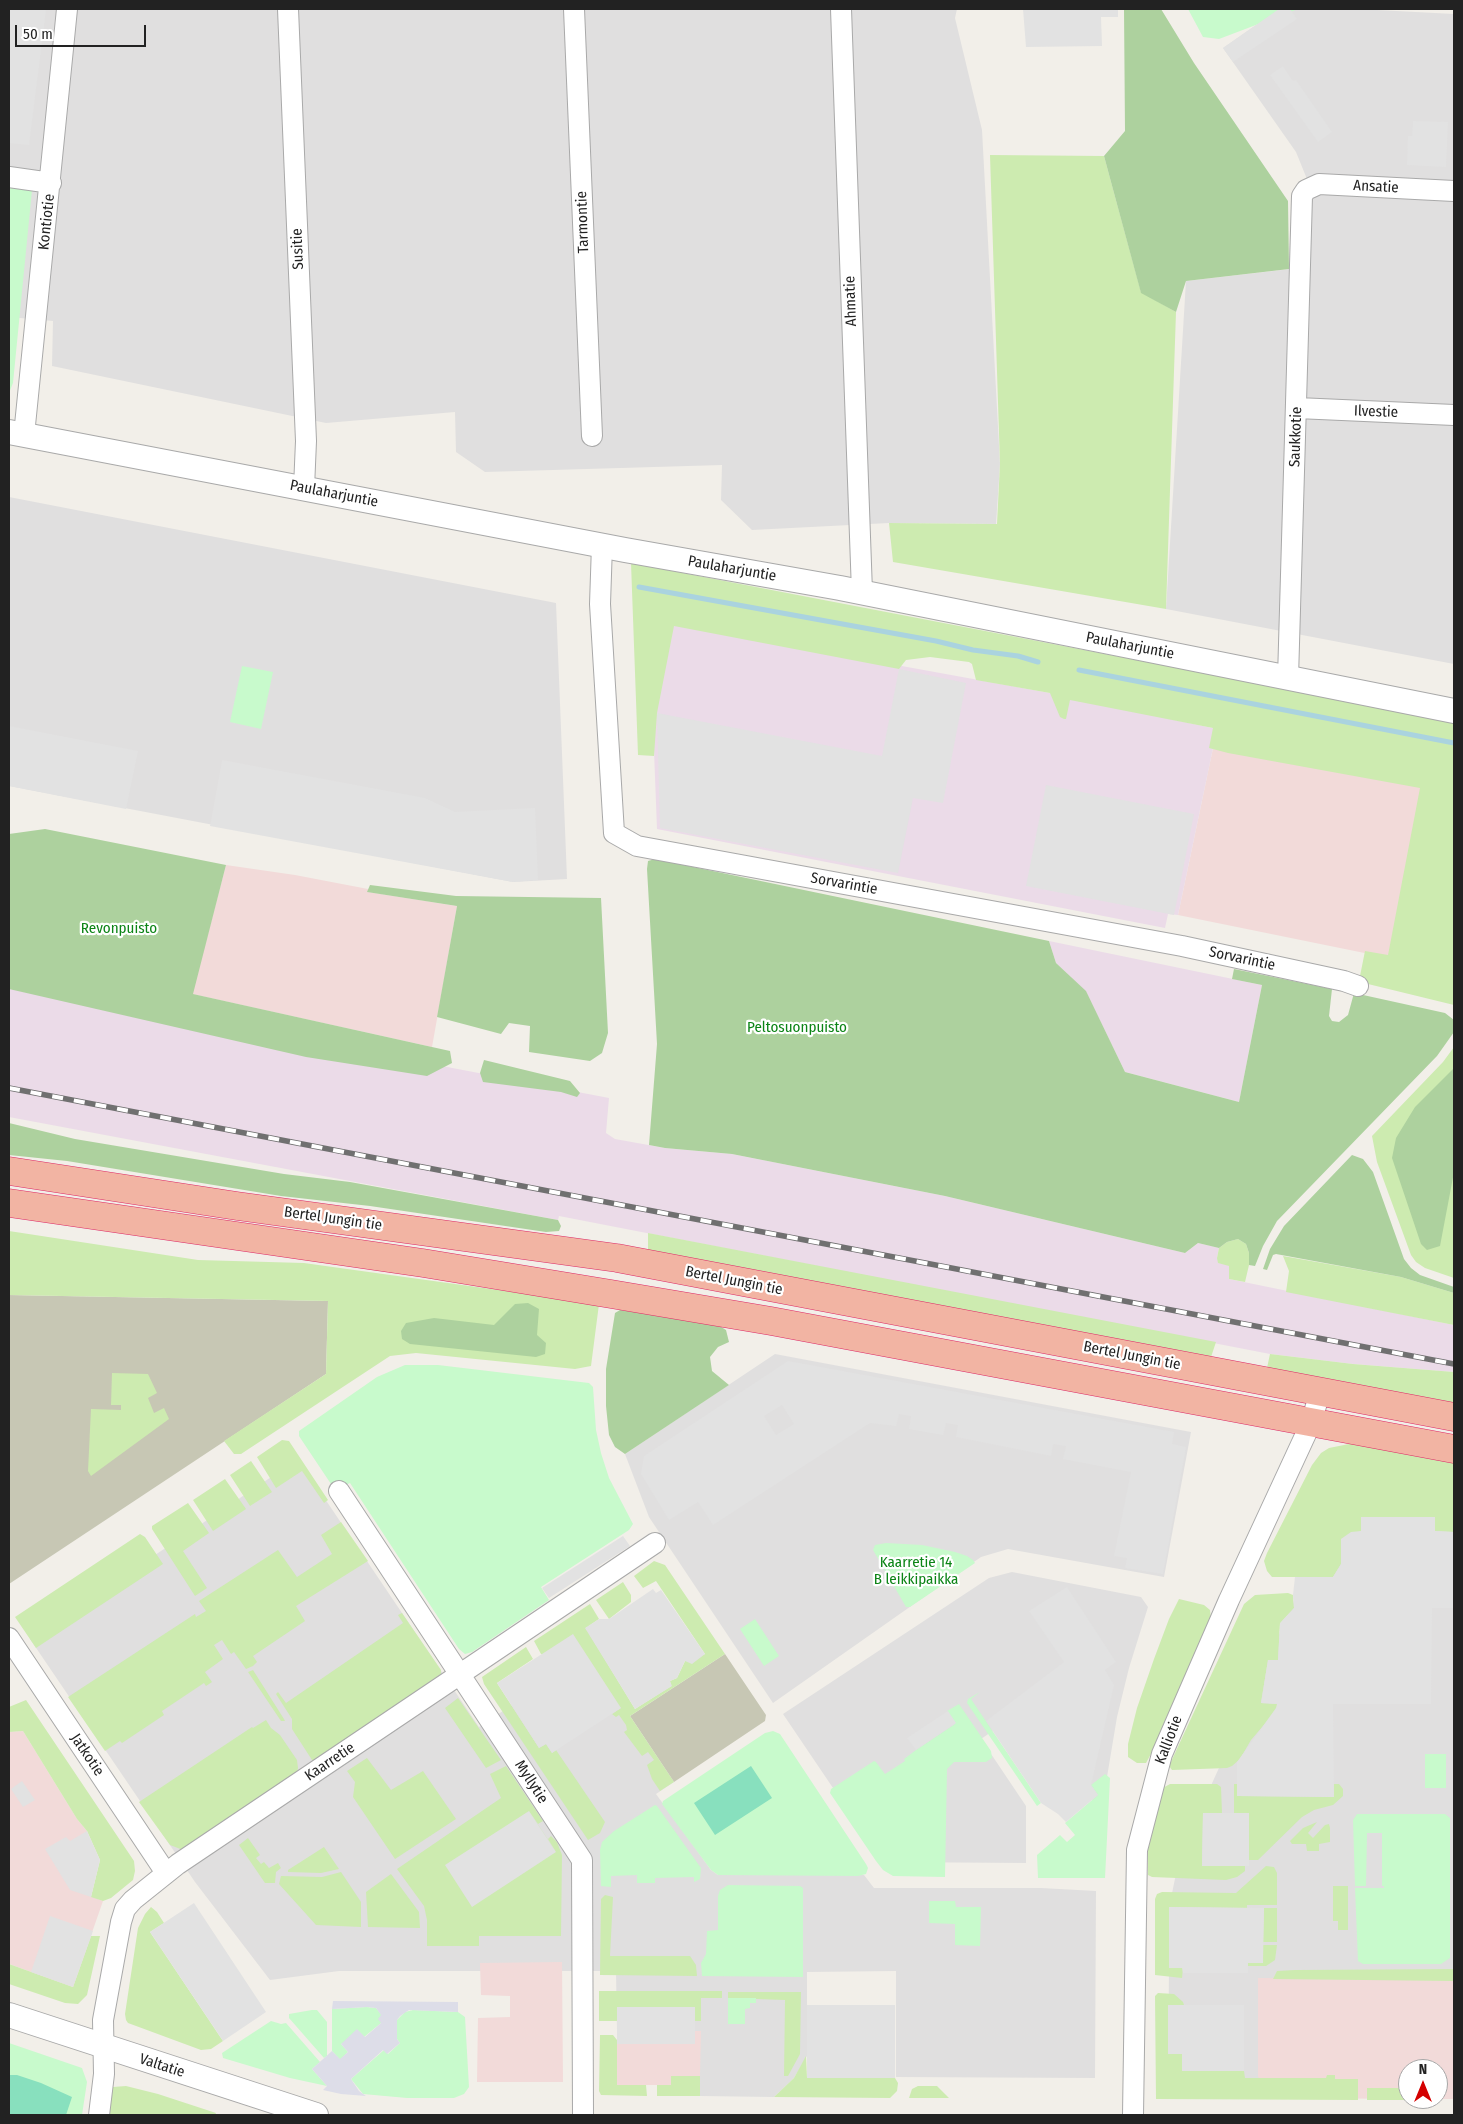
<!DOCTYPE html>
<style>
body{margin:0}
#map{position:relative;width:1463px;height:2124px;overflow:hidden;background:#f2efe9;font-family:"Fira Sans Condensed",sans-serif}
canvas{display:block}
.frame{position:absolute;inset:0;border:10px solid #222;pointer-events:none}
.north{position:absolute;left:1398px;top:2059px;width:50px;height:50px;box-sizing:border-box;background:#fff;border:1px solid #a7a7a7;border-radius:50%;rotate:0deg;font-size:14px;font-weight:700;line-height:20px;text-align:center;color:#222}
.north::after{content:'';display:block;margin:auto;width:18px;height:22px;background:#d40000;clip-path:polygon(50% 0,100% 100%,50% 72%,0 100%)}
.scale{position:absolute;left:15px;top:25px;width:131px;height:22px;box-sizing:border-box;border:2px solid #222;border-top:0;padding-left:6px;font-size:15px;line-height:18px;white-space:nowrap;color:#222;-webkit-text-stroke:4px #fff;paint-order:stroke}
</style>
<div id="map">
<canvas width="1463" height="2124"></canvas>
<div class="frame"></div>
<div class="north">N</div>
<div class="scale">50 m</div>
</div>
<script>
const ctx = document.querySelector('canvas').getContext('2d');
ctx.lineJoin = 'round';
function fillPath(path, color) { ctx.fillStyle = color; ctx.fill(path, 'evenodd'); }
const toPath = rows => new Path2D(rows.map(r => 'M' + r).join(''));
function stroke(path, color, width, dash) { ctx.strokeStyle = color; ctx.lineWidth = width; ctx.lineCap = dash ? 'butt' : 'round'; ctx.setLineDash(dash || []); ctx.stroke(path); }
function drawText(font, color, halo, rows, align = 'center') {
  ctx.font = font + ' "Fira Sans Condensed",sans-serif'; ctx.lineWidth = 4.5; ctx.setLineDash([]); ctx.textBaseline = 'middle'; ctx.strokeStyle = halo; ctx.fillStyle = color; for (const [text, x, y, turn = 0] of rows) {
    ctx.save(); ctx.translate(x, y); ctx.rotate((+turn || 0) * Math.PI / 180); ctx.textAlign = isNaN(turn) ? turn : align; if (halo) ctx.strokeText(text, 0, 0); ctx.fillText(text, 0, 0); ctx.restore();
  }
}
fillPath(toPath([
 [9,9,957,9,955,18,982,130,1000,464,996,524,889,523,752,530,721,500,722,465,485,472,456,452,455,412,326,423,52,366,53,321,9,317],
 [1279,9,1358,9,1454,14,1454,664,1166,609,1186,281,1308,267,1309,184,1296,152,1223,48],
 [9,497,556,603,567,879,513,882,9,786],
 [775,1354,1191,1432,1164,1577,1008,1549,981,1557,773,1703,649,1517,625,1454],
 [298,1459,479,1727,549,1680,591,1659,674,1782,656,1794,711,1870,718,1875,864,1875,874,1888,1041,1888,1096,1891,1095,2078,896,2077,896,1971,807,1972,807,2056,794,2078,774,2097,700,2096,700,2031,617,2031,616,1971,339,1971,270,1980,195,1882,30,1639],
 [1454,1510,1454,2079,1438,2069,1408,2069,1259,2078,1168,2078,1169,1968,1171,1898,1177,1869,1191,1830,1327,1528],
 [1012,1572,1141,1597,1148,1607,1129,1668,1117,1717,1101,1813,1029,1706,981,1739,1026,1806,1026,1863,883,1862,783,1714,989,1578]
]), '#e0dfdf');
fillPath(toPath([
 [1213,748,1422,787,1389,958,1178,915],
 [226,865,295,875,368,889,368,892,457,906,432,1047,192,994],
 [23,1731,77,1819,87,1831,91,1896,103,1901,73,1987,9,1964,9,1732],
 [562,1962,563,2082,477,2082,478,2018,510,2017,510,1996,481,1995,480,1963],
 [1258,1978,1454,1979,1454,2099,1438,2099,1438,2069,1408,2069,1408,2099,1288,2098,1258,2077],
 [617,2031,701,2031,700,2076,671,2076,671,2085,617,2085]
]), '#f2dad9');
fillPath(toPath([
 [649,620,1050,693,1217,729,1178,915,1168,914,1165,928,657,829],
 [1049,941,1262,985,1239,1102,1125,1072,1086,992,1056,963],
 [9,983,609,1098,606,1133,615,1139,665,1148,732,1154,945,1196,1185,1253,1198,1243,1219,1248,1217,1258,1229,1266,1229,1279,1454,1325,1454,1372,1353,1364,1270,1354,559,1216,558,1220,9,1117]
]), '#ebdbe8');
fillPath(toPath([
 [9,1295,328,1301,326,1374,9,1584],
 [725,1654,766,1715,765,1721,674,1782,630,1716]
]), '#c7c7b4');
fillPath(toPath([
 [990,155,1104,156,1141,292,1176,312,1166,609,893,562,889,523,997,524,1000,464],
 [631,563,1454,721,1454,1005,1368,984,1363,981,1360,976,1365,951,1388,955,1420,788,1228,753,1209,748,1213,728,1070,700,1066,719,1064,719,1060,717,1050,693,976,680,972,664,969,662,930,657,906,660,899,669,674,626,657,713,654,756,638,755],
 [1454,1047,1454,1278,1425,1268,1416,1262,1411,1255,1377,1162,1372,1136,1443,1062],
 [9,1231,198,1260,304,1263,599,1304,591,1366,575,1369,416,1353,390,1356,241,1454,234,1454,224,1441,326,1374,328,1301,9,1295],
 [648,1233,1216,1342,1211,1357,648,1252],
 [1238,1239,1246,1244,1249,1253,1249,1265,1245,1282,1229,1279,1229,1266,1218,1263,1217,1258,1219,1248,1227,1242],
 [1283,1256,1401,1277,1454,1293,1454,1325,1286,1292,1289,1271],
 [1270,1354,1353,1364,1454,1372,1454,1405,1267,1368],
 [112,1373,148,1374,157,1393,148,1398,154,1413,164,1408,169,1419,91,1476,88,1471,91,1409,121,1410,121,1405,111,1405],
 [282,1440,289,1441,328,1500,324,1503,302,1471,276,1488,257,1457],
 [1354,1443,1454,1459,1454,1532,1435,1531,1435,1517,1362,1517,1361,1531,1341,1539,1341,1564,1333,1577,1272,1577,1267,1571,1264,1561,1267,1553,1312,1465,1321,1453,1329,1448],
 [251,1461,272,1492,250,1506,230,1475],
 [225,1479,246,1509,213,1531,193,1500],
 [188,1503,209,1533,183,1551,207,1588,195,1596,152,1529,152,1526],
 [341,1522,368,1561,296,1606,305,1621,253,1656,257,1662,253,1666,246,1669,234,1652,231,1654,222,1640,214,1645,223,1659,205,1672,212,1682,206,1686,204,1683,162,1711,164,1715,122,1743,120,1741,105,1751,68,1697,195,1614,196,1617,206,1611,199,1601,278,1550,297,1577,332,1554,321,1535],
 [140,1534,145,1537,163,1564,36,1648,15,1617],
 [654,1561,665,1565,725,1654,630,1716,674,1782,660,1791,652,1779,647,1765,654,1760,648,1752,642,1756,624,1732,627,1730,626,1725,619,1715,616,1717,612,1714,621,1708,541,1654,534,1641,590,1604,599,1619,586,1628,635,1709,671,1686,670,1681,677,1678,685,1661,705,1654,656,1581,643,1588,634,1576],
 [623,1582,631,1595,631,1602,609,1619,596,1600],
 [1288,1593,1293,1595,1294,1608,1280,1624,1278,1660,1268,1660,1261,1703,1278,1704,1275,1712,1251,1740,1240,1759,1232,1766,1227,1768,1172,1770,1169,1766,1244,1604,1255,1595],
 [1179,1599,1204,1605,1210,1610,1211,1619,1152,1752,1146,1763,1137,1763,1128,1757,1128,1744,1137,1708,1154,1659,1169,1619],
 [402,1613,441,1670,441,1674,314,1761,312,1760,292,1729,292,1719,276,1694,278,1692,286,1703,403,1623,398,1615],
 [526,1647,533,1659,497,1683,539,1748,546,1744,552,1753,556,1750,605,1822,600,1833,588,1840,484,1684,482,1677],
 [253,1670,284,1719,285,1721,281,1721,248,1672],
 [458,1698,501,1760,486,1768,445,1708],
 [26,1700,134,1861,135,1871,133,1880,111,1898,103,1901,91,1897,100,1860,87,1831,77,1819,23,1731,9,1732,9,1707],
 [266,1720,271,1728,280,1735,297,1760,298,1768,297,1773,183,1850,170,1845,139,1802,252,1727,253,1728],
 [367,1758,391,1790,423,1771,456,1819,395,1859,353,1797,355,1782,347,1771],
 [506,1766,543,1821,538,1824,529,1811,556,1852,548,1839,551,1836,557,1842,562,1855,561,1936,479,1936,479,1946,427,1946,427,1920,424,1906,397,1869,501,1798,490,1774],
 [1170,1784,1217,1784,1221,1787,1222,1813,1203,1813,1202,1866,1245,1866,1245,1871,1237,1877,1226,1880,1152,1877,1148,1875,1148,1844,1159,1790],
 [1234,1784,1237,1784,1238,1796,1333,1797,1334,1784,1339,1784,1343,1789,1343,1796,1333,1805,1314,1810,1302,1817,1258,1860,1249,1860,1249,1814,1234,1813],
 [1317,1822,1308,1833,1313,1838,1325,1825,1329,1824,1330,1828,1330,1842,1319,1844,1319,1851,1307,1851,1306,1844,1292,1844,1290,1841,1303,1828],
 [248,1838,260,1855,256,1858,261,1864,264,1862,269,1868,278,1863,281,1868,276,1872,275,1883,265,1883,239,1845],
 [324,1847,339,1869,321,1873,288,1872,288,1870],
 [1266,1866,1274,1867,1277,1873,1277,1905,1247,1905,1247,1908,1169,1907,1169,1968,1183,1968,1182,1978,1155,1975,1155,1899,1157,1894,1162,1892,1236,1893],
 [341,1872,361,1902,361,1927,316,1925,279,1884,281,1876,322,1877],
 [391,1874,419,1912,420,1928,368,1927,366,1892],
 [1333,1886,1348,1886,1348,1930,1338,1930,1338,1921,1333,1921],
 [605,1895,613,1897,610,1956,690,1956,696,1965,697,1976,600,1975,601,1899],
 [151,1907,157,1912,164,1923,150,1932,223,2041,211,2049,201,2050,128,2023,126,2020,125,2014,138,1928,145,1914],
 [1264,1908,1277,1908,1277,1942,1263,1942],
 [91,1936,100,1936,87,1995,78,2004,65,2003,9,1984,9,1964,73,1987],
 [1263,1945,1277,1945,1275,1960,1266,1966,1248,1966,1248,1963,1263,1963],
 [1454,1969,1454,1981,1273,1979,1277,1971,1295,1970],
 [599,1991,722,1991,722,1998,701,1998,701,2021,695,2021,695,2007,617,2007,617,2021,599,2021],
 [728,1992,801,1992,800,2054,788,2076,784,2076,785,2000,728,1998],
 [1158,1993,1174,1994,1183,2002,1184,2005,1169,2005,1169,2054,1182,2054,1182,2071,1244,2071,1245,2078,1326,2078,1327,2075,1335,2075,1335,2079,1358,2079,1358,2100,1156,2099,1155,1996],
 [600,2035,613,2035,617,2040,617,2085,646,2085,647,2096,601,2095,599,2091],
 [806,2056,807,2078,895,2078,898,2083,897,2091,890,2098,774,2097,794,2078],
 [671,2076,700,2076,700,2096,657,2096,657,2085,671,2085],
 [126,2086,158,2094,216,2113,215,2115,108,2115,113,2087],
 [918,2086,937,2086,949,2098,909,2098,912,2089],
 [1367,2088,1408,2088,1408,2099,1416,2100,1367,2100]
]), '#cdebb0');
fillPath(toPath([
 [1124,9,1161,9,1194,63,1288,201,1289,269,1186,281,1176,312,1141,293,1104,156,1125,131],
 [45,829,226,865,193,994,450,1051,452,1063,427,1076,306,1057,9,989,9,834],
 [655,859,1049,941,1056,963,1086,991,1125,1072,1239,1102,1262,985,1232,979,1234,969,1332,989,1329,1016,1332,1021,1339,1022,1348,1015,1354,993,1445,1013,1454,1020,1454,1032,1437,1056,1277,1221,1263,1246,1255,1266,1249,1265,1249,1253,1246,1244,1238,1239,1227,1242,1219,1248,1198,1243,1185,1253,945,1196,732,1154,665,1148,649,1145,657,1044,647,869,648,861],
 [370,885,456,896,601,898,608,1033,602,1053,590,1061,529,1052,530,1026,509,1023,501,1034,437,1017,457,906,367,892],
 [484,1060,570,1081,580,1093,577,1097,561,1092,483,1082,480,1073],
 [1454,1068,1454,1172,1440,1246,1427,1250,1421,1244,1392,1158,1396,1138,1415,1107],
 [9,1123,75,1139,284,1174,350,1182,558,1220,561,1226,559,1231,546,1232,370,1206,281,1196,67,1161,9,1155],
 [1352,1155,1363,1159,1373,1172,1404,1259,1411,1268,1420,1275,1454,1287,1454,1293,1401,1277,1276,1254,1273,1255,1267,1270,1263,1269,1270,1249,1284,1226],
 [528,1303,539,1309,537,1335,546,1343,545,1354,536,1357,410,1344,402,1339,401,1331,406,1323,434,1318,494,1325,515,1304],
 [620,1310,713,1322,726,1330,729,1342,718,1347,710,1357,712,1371,729,1385,625,1454,615,1447,609,1435,606,1406,606,1369,615,1313]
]), '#add19e');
fillPath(toPath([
 [1188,9,1298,9,1219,39,1203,37],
 [9,186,32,190,13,383,9,393],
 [242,666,273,672,261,729,230,722],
 [405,1365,438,1365,589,1383,593,1387,596,1430,601,1453,609,1478,633,1524,629,1530,541,1587,549,1600,472,1652,465,1654,459,1649,350,1483,335,1490,299,1436,299,1431,377,1377],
 [886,1543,922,1545,955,1552,967,1556,973,1560,975,1563,910,1607,906,1607,873,1550,875,1545],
 [755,1619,779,1656,764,1666,740,1629],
 [980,1692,971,1699,1041,1803,1037,1806,967,1703,968,1699],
 [959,1704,991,1751,992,1758,986,1762,954,1762,947,1769,945,1877,893,1876,883,1870,876,1861,830,1793,831,1789,874,1761,876,1762,885,1774,905,1761,904,1759,916,1750,955,1724,947,1711],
 [773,1731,780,1734,866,1864,868,1868,866,1874,858,1876,718,1875,711,1870,662,1804,663,1801,765,1733],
 [1425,1754,1446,1754,1446,1788,1425,1788],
 [1105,1774,1110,1778,1105,1878,1038,1878,1037,1855,1060,1835,1067,1842,1075,1835,1065,1823,1098,1795,1091,1785],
 [655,1805,657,1806,701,1868,700,1879,694,1882,694,1877,655,1878,655,1883,637,1883,637,1875,611,1876,611,1887,601,1886,600,1850,602,1842,614,1831],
 [1357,1814,1445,1814,1450,1818,1450,1958,1441,1964,1363,1964,1358,1961,1355,1888,1384,1888,1384,1886,1382,1886,1382,1833,1367,1833,1366,1886,1355,1886,1353,1820],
 [728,1885,800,1886,803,1888,803,1977,702,1976,701,1963,706,1954,707,1931,718,1930,718,1896,720,1890],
 [929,1901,955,1901,956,1907,981,1907,980,1946,955,1945,955,1924,929,1923],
 [728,1998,756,1998,756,2003,750,2003,750,2008,745,2009,745,2024,728,2024],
 [367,2007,376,2008,382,2015,381,2023,364,2037,341,2044,348,2052,340,2060,332,2051,332,2009],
 [312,2010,317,2010,327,2022,327,2056,324,2058,289,2018,289,2014],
 [413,2010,458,2012,465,2017,469,2087,464,2094,454,2098,407,2098,363,2094,351,2079,384,2050,388,2054,400,2043,397,2039,397,2020,405,2012],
 [271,2021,281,2024,286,2023,320,2062,312,2069,327,2086,290,2078,223,2058,222,2053],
 [9,2043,82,2068,87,2082,82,2115,9,2115]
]), '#c8facc');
fillPath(toPath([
 [751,1766,772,1798,715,1835,694,1803],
 [9,2075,17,2075,41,2083,72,2097,66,2115,9,2115]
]), '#88e0be');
fillPath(toPath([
 [9,9,46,10,29,145,9,143],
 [1023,9,1118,9,1118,17,1101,17,1102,46,1026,47],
 [1279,9,1290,9,1297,19,1233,62,1223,48],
 [1283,66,1293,81,1296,80,1332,132,1318,142,1270,75],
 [1413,121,1448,122,1446,167,1407,165,1408,136,1412,136],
 [899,669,966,683,943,803,913,798,898,873,660,828,657,713,882,756],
 [9,726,138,751,126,809,9,786],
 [222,760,425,798,455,812,535,808,538,880,513,882,210,826],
 [1046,785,1194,814,1174,915,1026,886],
 [788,1361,1174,1432,1172,1444,1186,1447,1163,1574,1125,1568,1127,1558,1114,1556,1131,1472,1063,1459,1066,1446,1053,1444,1051,1456,956,1437,958,1425,946,1423,943,1435,909,1429,911,1416,899,1414,896,1426,870,1423,713,1525,698,1502,669,1520,641,1474,644,1456],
 [782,1405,794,1424,776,1435,764,1416],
 [1361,1517,1435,1517,1435,1531,1454,1532,1454,1608,1432,1608,1431,1704,1333,1704,1334,1797,1237,1796,1237,1762,1276,1708,1277,1704,1261,1703,1268,1660,1278,1660,1280,1623,1294,1608,1293,1595,1295,1577,1333,1577,1341,1564,1341,1539,1351,1532,1361,1531],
 [623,1536,630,1546,549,1598,542,1588],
 [1067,1587,1116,1662,1105,1670,1114,1685,1091,1785,1098,1795,1066,1822,1058,1814,1041,1803,986,1721,1064,1662,1029,1611],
 [653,1589,656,1593,661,1590,705,1654,692,1664,685,1661,677,1678,670,1681,672,1686,635,1709,585,1628,599,1619,609,1619],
 [573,1634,621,1708,552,1753,546,1744,539,1748,497,1683],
 [948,1711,956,1723,916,1750,907,1738],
 [22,1781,35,1800,23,1807,11,1789],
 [529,1811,556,1852,472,1907,445,1865],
 [1203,1813,1249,1813,1249,1866,1202,1866],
 [87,1831,100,1860,91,1897,70,1890,45,1849,66,1837,70,1841],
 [194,1903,266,2012,223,2041,150,1932],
 [1169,1907,1264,1908,1263,1963,1248,1963,1248,1973,1183,1973,1182,1968,1169,1968],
 [50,1916,93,1931,73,1987,31,1972],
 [807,2005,895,2005,895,2078,807,2078],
 [1168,2005,1244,2005,1244,2071,1182,2071,1182,2054,1168,2054],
 [617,2007,695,2007,695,2044,617,2044]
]), '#e2e2e2');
fillPath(toPath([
 [333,2001,458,2002,458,2012,409,2010,400,2016,397,2020,397,2039,400,2043,387,2054,383,2050,351,2079,359,2091,366,2096,341,2094,323,2090,327,2086,312,2069,332,2051,340,2059,348,2052,341,2044,357,2029,365,2037,381,2023,378,2019,381,2015,376,2008,367,2007,332,2009]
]), '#dddde8');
stroke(toPath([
 [639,587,936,641,973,650,1018,656,1038,662],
 [1079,670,1454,743]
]), '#aad3df', 5);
const minor = toPath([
 [288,9,306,441,304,488],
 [574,9,592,436],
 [841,9,862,592],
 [9,177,51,183],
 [1297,408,1454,415],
 [24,435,67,9],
 [602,545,600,604,614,833,637,846,1182,946,1344,981,1358,986],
 [1288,678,1302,196,1306,190,1319,184,1454,191],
 [339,1491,582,1860,583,2115],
 [9,1638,166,1873],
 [99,2115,104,2074,103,2020,121,1922,125,1909,133,1900,178,1864,655,1543],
 [1133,2115,1137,1850,1162,1754,1229,1600,1311,1423,1320,1392]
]);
const tertiary = toPath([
 [9,432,625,550,840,588,1454,711],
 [9,2015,316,2115]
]);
const trunk = toPath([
 [9,1171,237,1206,617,1258,1454,1417],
 [9,1203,423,1263,611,1294,771,1321,1454,1449]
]);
stroke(minor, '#a9a9a9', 22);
stroke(tertiary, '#a9a9a9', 26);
stroke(trunk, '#dc2a67', 29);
stroke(minor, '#fff', 20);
stroke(tertiary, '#fff', 24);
stroke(trunk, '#f2b4a3', 28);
const rail = toPath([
 [9,1088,1454,1364]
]);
stroke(rail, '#707070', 5.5);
stroke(rail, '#fff', 4, [11]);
drawText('15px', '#222', '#fff', [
 ["Ansatie",1376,187,3],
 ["Kontiotie",47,222,-84],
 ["Tarmontie",583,222,-92],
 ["Susitie",298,249,-92],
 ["Ahmatie",851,301,-92],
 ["Ilvestie",1376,412,2],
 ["Saukkotie",1296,437,-88],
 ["Paulaharjuntie",334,494,11],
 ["Paulaharjuntie",732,569,10],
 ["Paulaharjuntie",1130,646,11],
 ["Sorvarintie",844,884,10],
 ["Sorvarintie",1242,959,12],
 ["Bertel Jungin tie",333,1219,8],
 ["Bertel Jungin tie",734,1281,11],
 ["Bertel Jungin tie",1132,1356,11],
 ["Kalliotie",1169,1740,-69],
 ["Jatkotie",87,1755,56],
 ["Kaarretie",330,1762,-34],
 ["Myllytie",531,1782,57],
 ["Valtatie",162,2066,18]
]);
drawText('15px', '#0c8416', '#fff', [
 ["Revonpuisto",119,929],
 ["Peltosuonpuisto",797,1028],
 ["Kaarretie 14",916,1563],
 ["B leikkipaikka",916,1580]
]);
</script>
